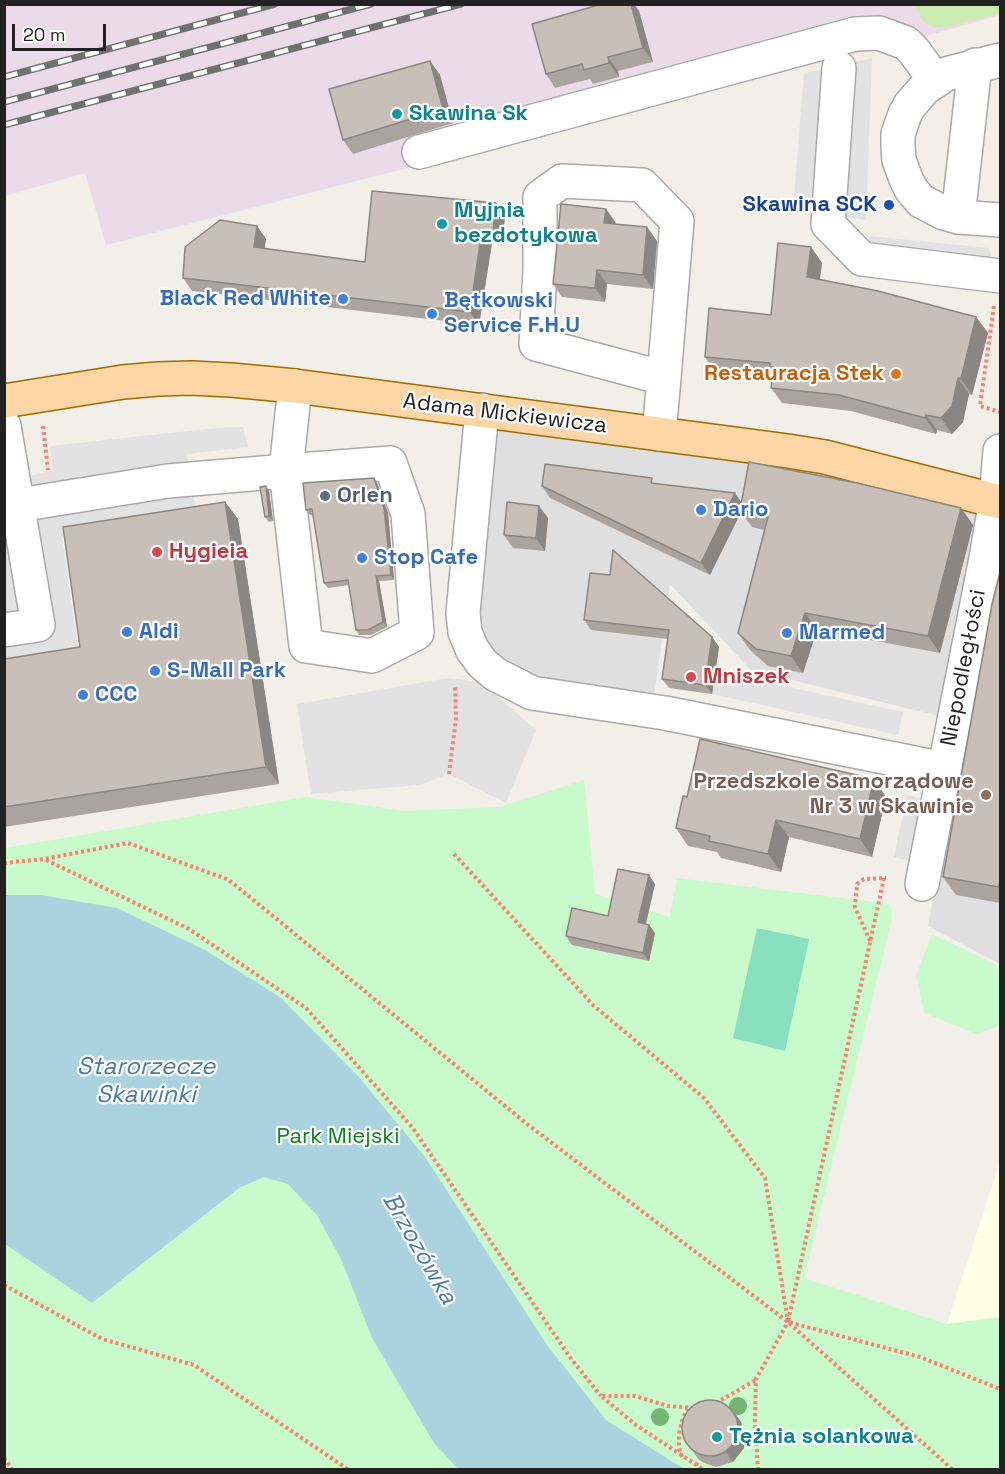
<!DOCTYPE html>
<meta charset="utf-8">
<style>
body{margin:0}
#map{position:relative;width:1005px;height:1474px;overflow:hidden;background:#f2efe9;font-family:"Space Grotesk",sans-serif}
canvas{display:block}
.frame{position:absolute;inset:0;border:6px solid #222;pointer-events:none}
.scale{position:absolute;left:12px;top:24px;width:94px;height:27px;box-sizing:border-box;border:3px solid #222;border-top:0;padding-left:8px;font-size:18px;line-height:21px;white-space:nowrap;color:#222;-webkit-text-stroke:4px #fff;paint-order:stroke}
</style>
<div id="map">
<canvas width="1005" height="1474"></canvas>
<div class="frame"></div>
<div class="scale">20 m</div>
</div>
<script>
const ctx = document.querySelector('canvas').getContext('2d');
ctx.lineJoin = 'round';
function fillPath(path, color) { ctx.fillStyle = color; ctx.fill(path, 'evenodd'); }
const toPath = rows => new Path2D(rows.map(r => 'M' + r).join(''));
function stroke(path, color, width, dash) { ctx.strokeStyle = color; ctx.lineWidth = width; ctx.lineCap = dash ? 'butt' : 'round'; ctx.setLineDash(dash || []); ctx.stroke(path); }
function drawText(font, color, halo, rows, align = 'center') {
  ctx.font = font + ' "Space Grotesk",sans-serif'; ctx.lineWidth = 4.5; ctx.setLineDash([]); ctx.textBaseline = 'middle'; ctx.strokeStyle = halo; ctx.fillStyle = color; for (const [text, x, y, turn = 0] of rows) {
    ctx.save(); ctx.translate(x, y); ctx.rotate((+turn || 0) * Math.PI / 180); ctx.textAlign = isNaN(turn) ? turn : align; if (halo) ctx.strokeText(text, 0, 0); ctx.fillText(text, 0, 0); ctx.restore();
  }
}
fillPath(toPath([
 [488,429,823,472,1000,519,1000,964,928,926,964,722,751,670,670,584,654,697,537,680,503,670,471,616]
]), '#e0dfdf');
fillPath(toPath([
 [5,5,1000,5,1000,15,930,35,106,245,85,173,5,196]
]), '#ebdbe8');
fillPath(toPath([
 [1000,1162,1000,1317,947,1324]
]), '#ffffe5');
fillPath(toPath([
 [915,5,999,5,1000,13,948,27,937,28,930,26,923,21]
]), '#cdebb0');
fillPath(toPath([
 [584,780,595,894,670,917,677,878,890,904,892,918,804,1278,947,1324,1000,1317,1000,1469,6,1470,5,1466,5,848,306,797,404,811,499,807],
 [932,934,1000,967,1000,1026,977,1034,924,1013,916,975]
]), '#c8facc');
fillPath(toPath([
 [757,928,809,939,785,1051,733,1038]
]), '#88e0be');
fillPath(toPath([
 [872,58,866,220,793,208,804,73],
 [869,236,989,248,992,261,869,248],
 [243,427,248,447,187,454,197,517,62,536,79,655,5,664,4,481,53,471,50,446,216,428],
 [715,671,903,712,898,735,712,694],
 [448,678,481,682,536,730,506,803,449,774,420,785,311,794,297,704],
 [907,795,924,799,910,861,894,857]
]), '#e2e2e2');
fillPath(toPath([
 [4,895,41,895,117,908,205,950,280,997,358,1076,425,1157,547,1345,606,1420,684,1469,458,1469,434,1443,372,1338,342,1261,317,1215,288,1184,264,1177,239,1188,92,1303,5,1244]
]), '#aad3df');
const minor = toPath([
 [1000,60,946,74,925,88,910,105,905,114,898,134,898,147,899,160,906,179,911,189,921,201,944,213,958,217,1000,220],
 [839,68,828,224,862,259,1000,276],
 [419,152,855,34,879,33,906,43,914,51,935,80],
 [958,217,975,65],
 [482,410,463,613,465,632,472,649,482,663,495,674,532,693,665,713,944,769],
 [4,426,38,625,4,630],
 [659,434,664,378,677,221,642,185,562,181,540,197,540,270,536,344,664,378],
 [390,463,408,514,417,633,372,656,306,646,286,471,390,463],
 [19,505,168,481,286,471,295,386],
 [922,884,986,558,996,500,1000,451]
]);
const major = toPath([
 [4,401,123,382,158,379,191,378,231,380,295,386,788,451,825,457,1000,502]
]);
stroke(minor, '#a9a9a9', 36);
stroke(major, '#a06b00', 36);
stroke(toPath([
 [994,306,980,406,1000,412],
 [43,426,48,470],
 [449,774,456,718,455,685],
 [454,854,594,1006,704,1098,765,1178,788,1322,756,1379,755,1421,758,1470],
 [46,860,189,929,306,1008,412,1127,572,1360,601,1396],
 [4,863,44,859,128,843,229,880,527,1124,788,1322,920,1357,1000,1389],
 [884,878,788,1322,953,1470],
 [870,941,855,907,857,884,864,879,886,878],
 [4,1285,102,1339,194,1365,349,1470],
 [716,1403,756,1380],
 [694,1408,668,1406,635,1396,601,1396,636,1425,704,1470],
 [745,1435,755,1434],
 [682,1457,679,1448,679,1433,683,1417,688,1409],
 [4,1458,13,1470],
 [696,1465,699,1460]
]), '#fa8072', 4, [3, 3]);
stroke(minor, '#fff', 33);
stroke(major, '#fcd6a4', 33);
const rail = toPath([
 [4,77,275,4],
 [4,102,371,4],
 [4,125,461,4]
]);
stroke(rail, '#707070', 7);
stroke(rail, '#fff', 4.5, [14]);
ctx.fillStyle = '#74b475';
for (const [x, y] of [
 [738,1406],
 [660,1417]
]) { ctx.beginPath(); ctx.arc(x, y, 9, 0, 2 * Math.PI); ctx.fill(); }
fillPath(toPath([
 [639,11,653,62,618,71,619,77,593,84,590,79,555,88,546,74],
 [430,61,440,75,453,123,353,154,343,140],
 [496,203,505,216,502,245,492,243,479,325,192,291,183,278,257,226,266,239,264,249,365,262],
 [606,209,616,224,657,241,653,289,607,284,605,302,562,297,553,284],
 [811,247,822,263,820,279,976,317,988,333,972,395,969,394,963,422,952,434,937,430,936,434,851,411,782,403,771,388,772,378,716,373,705,357,771,315],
 [374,478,377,483,388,513,394,580,379,581,387,627,371,635,359,635,356,630,349,585,328,588,324,583,313,515,310,515,306,510],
 [657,484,741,502,961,508,973,525,940,653,817,630,803,673,768,666,750,650,738,633,764,530,752,527,741,512,710,575,550,498,542,486],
 [269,491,273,521,269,522,265,517],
 [225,502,238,519,279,784,4,827,4,659,80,647],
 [548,518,545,551,513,548,504,535],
 [1000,572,1000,903,956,895,943,877],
 [590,573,712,637,719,647,712,694,669,688,662,679,668,639,591,630,584,620],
 [874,779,886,797,872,857,789,837,781,872,721,858,717,852,688,846,676,828,687,797],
 [655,884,646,924,649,925,655,933,649,961,572,945,566,936,608,916],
 [734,1412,741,1422,745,1435,744,1448,733,1462,716,1467,707,1464,699,1460,686,1442]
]), '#aba49e');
fillPath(toPath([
 [631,4,634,4,639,11,653,62,643,48],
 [608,57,618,71,619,77,609,63],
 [430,61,440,75,453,123,443,109],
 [496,203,505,216,502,245,493,232],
 [606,209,616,223,614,237,604,223],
 [257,226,266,239,263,260,254,247],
 [647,227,657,241,653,289,643,275],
 [482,230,492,243,479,325,470,312],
 [811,247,822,263,818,293,807,277],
 [597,270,607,284,605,302,595,288],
 [976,317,988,333,972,395,961,379],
 [958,378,969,394,963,422,952,434,941,418],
 [926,415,937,430,936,434,925,418],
 [374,478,377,483,388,513,394,580,391,575],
 [266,486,269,491,273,521,269,516],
 [735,493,744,506,710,575,701,563],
 [225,502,238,519,279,784,266,767],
 [539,506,548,518,545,551,536,538],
 [961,508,973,525,940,653,928,636],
 [376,576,379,581,387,627,383,622],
 [805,613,817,630,803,673,791,656],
 [712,637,719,647,712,694,705,685],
 [874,779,886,797,872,857,860,839],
 [776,820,789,837,781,872,768,854],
 [649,875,655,884,644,931,638,922],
 [649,925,655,933,649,961,643,953],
 [734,1412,741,1422,745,1435,744,1448,733,1462,726,1452]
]), '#8b8681');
const building = toPath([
 [602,4,631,4,643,48,608,57,609,63,584,70,582,64,546,74,532,24,602,4],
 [430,61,443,109,343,140,329,89,430,61],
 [372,191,496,203,493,232,482,230,470,312,183,278,185,247,220,220,257,226,254,247,365,262,372,191],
 [561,204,606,209,604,223,647,227,643,275,597,270,595,288,553,284,561,204],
 [778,243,811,247,807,277,878,291,976,317,961,379,958,378,952,406,941,418,926,415,925,418,839,395,771,388,774,367,770,367,770,363,705,357,709,308,771,315,778,243],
 [749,462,857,483,961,508,928,636,805,613,791,656,756,649,738,633,768,517,740,510,749,462],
 [545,464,652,478,651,483,735,493,701,563,542,486,545,464],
 [374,478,384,508,391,575,376,576,383,622,368,630,356,630,348,580,324,583,312,509,306,510,303,483,374,478],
 [266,486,269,516,265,517,260,487,266,486],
 [225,502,266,767,4,807,4,659,80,647,63,527,225,502],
 [507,502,539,506,536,538,504,535,507,502],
 [613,550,712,637,705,685,662,679,669,630,584,620,590,573,610,575,613,550],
 [1000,572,1000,879,999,887,943,877,992,604,1000,572],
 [700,739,874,779,860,839,776,820,768,854,709,841,710,836,676,828,683,796,687,797,700,739],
 [618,869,649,875,638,922,649,925,643,953,566,936,572,908,608,916,618,869],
 '682 1428a28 28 0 1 1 56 0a28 28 0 1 1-56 0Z'
]);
fillPath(building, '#c7bfb8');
stroke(building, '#8b8681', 1.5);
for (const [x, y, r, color] of [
 [397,114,6,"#0f9aa8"],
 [889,205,6,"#1a4fb4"],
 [442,224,6,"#0f9aa8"],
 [343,299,6,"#3f7fe0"],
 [432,314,6,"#3f7fe0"],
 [896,374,6,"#e8710a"],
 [325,496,6,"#5c6f8a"],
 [701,510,6,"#3f7fe0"],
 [157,552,6,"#e0444e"],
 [362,558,6,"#3f7fe0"],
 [127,632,6,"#3f7fe0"],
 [787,633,6,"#3f7fe0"],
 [155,671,6,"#3f7fe0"],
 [691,677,6,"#e0444e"],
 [83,695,6,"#3f7fe0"],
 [986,795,6,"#8d6e63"],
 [717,1437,6,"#0f9aa8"]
]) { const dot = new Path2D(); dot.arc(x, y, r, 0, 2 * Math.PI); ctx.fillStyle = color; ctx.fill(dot); stroke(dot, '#fff', 2); }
drawText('bold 22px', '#0d838f', '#fff', [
 ["Skawina Sk",409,114],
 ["Myjnia",454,211],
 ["bezdotykowa",454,236],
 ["Tężnia solankowa",729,1437]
], 'left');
drawText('bold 22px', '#164399', '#fff', [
 ["Skawina SCK",877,205]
], 'right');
drawText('bold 22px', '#366cbe', '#fff', [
 ["Black Red White",331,299,"right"],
 ["Bętkowski",444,301],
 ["Service F.H.U",444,326],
 ["Dario",713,510],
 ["Stop Cafe",374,558],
 ["Aldi",139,632],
 ["Marmed",799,633],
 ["S-Mall Park",167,671],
 ["CCC",95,695]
], 'left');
drawText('bold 22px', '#c56008', '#fff', [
 ["Restauracja Stek",884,374]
], 'right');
drawText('22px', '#222', '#fff', [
 ["Adama Mickiewicza",505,414,7],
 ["Niepodległości",964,668,-79]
]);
drawText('bold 22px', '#4e5e75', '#fff', [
 ["Orlen",337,496]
], 'left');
drawText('bold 22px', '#be3a42', '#fff', [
 ["Hygieia",169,552],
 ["Mniszek",703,677]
], 'left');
drawText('bold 22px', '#785e54', '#fff', [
 ["Przedszkole Samorządowe",974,782],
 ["Nr 3 w Skawinie",974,807]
], 'right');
drawText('22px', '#0c8416', '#fff', [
 ["Park Miejski",338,1137]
]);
drawText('italic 24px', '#4a7aab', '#fff', [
 ["Starorzecze",146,1067],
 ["Skawinki",146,1095],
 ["Brzozówka",419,1249,60]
]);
</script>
